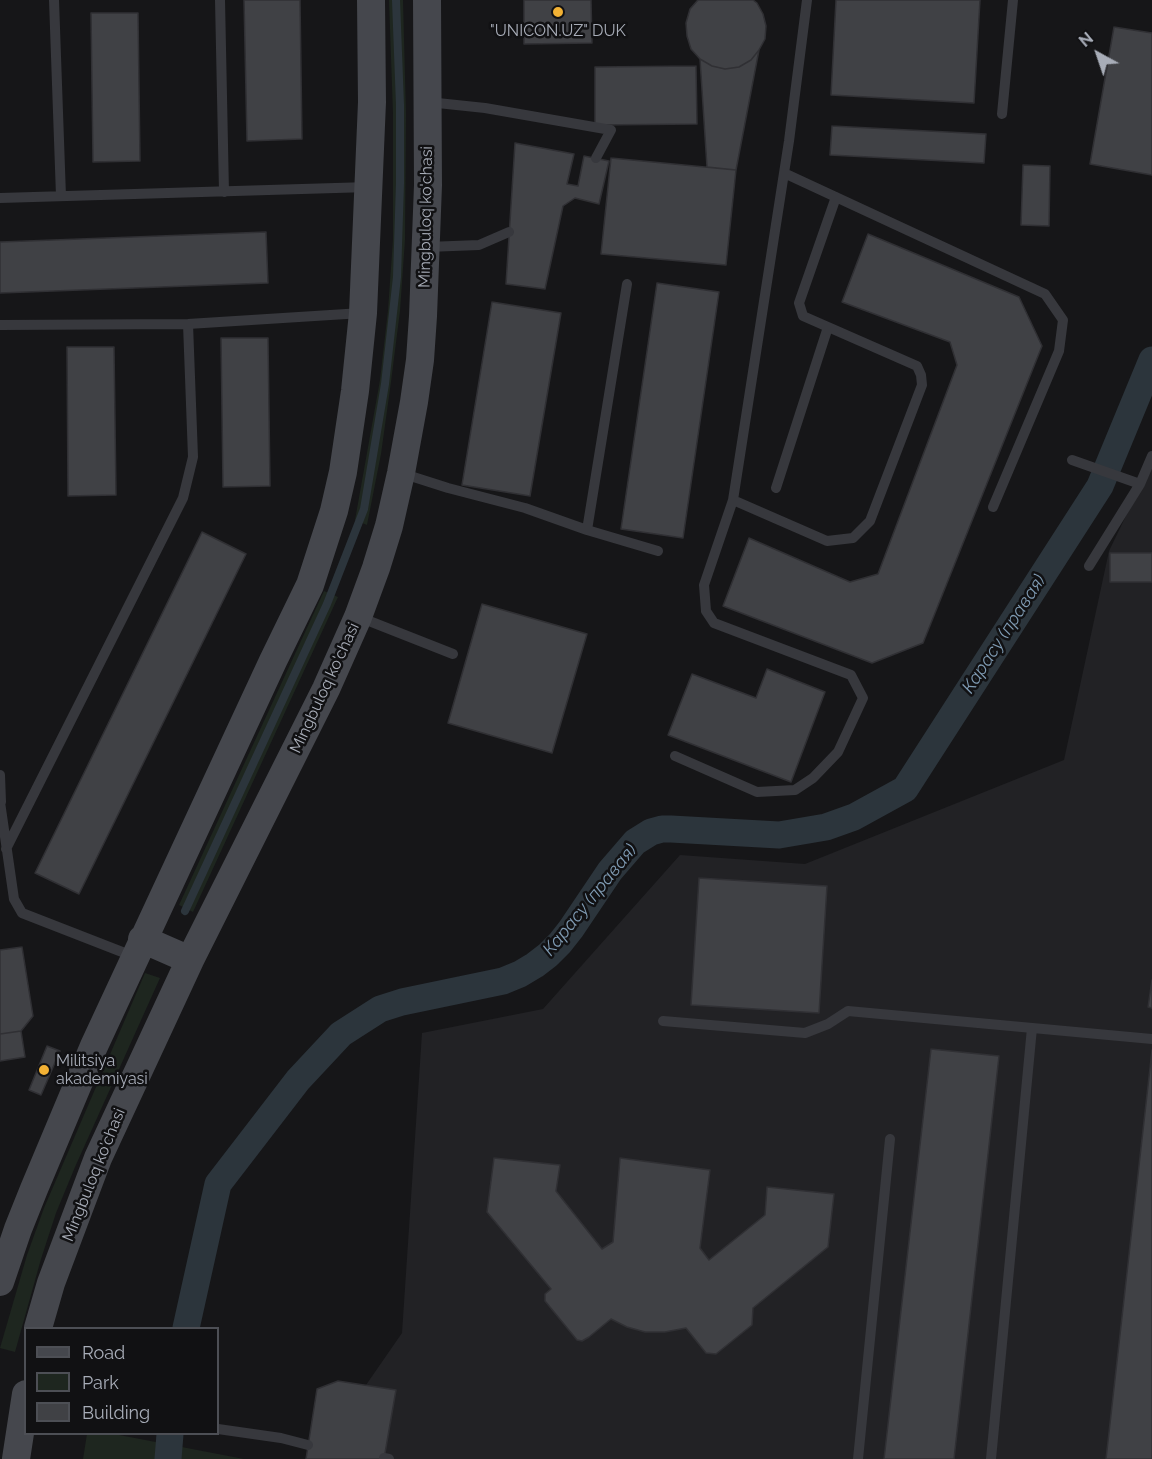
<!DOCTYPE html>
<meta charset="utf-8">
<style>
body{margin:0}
#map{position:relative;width:1152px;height:1459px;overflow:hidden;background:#161618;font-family:Raleway,sans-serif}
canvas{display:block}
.legend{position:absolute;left:24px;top:1327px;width:195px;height:108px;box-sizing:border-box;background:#111113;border:2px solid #4d4f55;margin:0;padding:8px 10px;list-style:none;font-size:18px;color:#a8adb8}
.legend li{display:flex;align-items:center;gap:12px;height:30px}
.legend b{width:30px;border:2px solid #4d4f55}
.north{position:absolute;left:1068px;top:24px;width:60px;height:60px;-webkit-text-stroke:4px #111113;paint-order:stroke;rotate:320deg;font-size:16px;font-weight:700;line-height:24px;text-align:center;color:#a8adb8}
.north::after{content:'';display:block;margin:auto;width:21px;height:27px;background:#a8adb8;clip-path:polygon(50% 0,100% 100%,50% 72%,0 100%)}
</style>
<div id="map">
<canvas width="1152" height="1459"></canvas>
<ul class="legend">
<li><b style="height:8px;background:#45474d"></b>Road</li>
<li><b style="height:16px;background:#1e261f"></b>Park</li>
<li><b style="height:16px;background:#404145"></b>Building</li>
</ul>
<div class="north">N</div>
</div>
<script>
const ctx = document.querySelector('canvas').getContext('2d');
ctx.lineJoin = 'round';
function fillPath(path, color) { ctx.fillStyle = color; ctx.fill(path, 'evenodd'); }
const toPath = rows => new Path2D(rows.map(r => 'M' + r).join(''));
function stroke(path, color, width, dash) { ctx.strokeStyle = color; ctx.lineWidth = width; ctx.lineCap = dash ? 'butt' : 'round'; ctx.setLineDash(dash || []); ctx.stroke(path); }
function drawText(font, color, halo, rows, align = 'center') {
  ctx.font = font + ' Raleway,sans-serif'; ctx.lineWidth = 5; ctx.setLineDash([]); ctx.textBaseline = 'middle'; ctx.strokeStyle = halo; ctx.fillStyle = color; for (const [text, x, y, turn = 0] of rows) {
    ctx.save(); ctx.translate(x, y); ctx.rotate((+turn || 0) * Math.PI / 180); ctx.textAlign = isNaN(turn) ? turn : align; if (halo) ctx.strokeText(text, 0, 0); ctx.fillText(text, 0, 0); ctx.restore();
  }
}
fillPath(toPath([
 [1152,462,1152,1459,334,1459,366,1385,402,1333,422,1033,543,1009,680,855,805,864,1064,760,1109,551]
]), '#222225');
fillPath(toPath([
 [389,0,403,0,406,114,405,240,400,311,391,382,381,454,367,525,355,520,380,380,388,310,393,239,393,114],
 [324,591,338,597,193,912,179,905],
 [145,973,160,978,75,1167,56,1213,41,1259,15,1352,0,1348,27,1255,44,1208],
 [87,1434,114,1434,244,1459,83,1459]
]), '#1e261f');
stroke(toPath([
 [185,911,327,604,364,509,385,384,397,277,400,183,400,105,396,0]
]), '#2c353c', 8);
stroke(toPath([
 [186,1328,218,1184,298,1080,341,1034,380,1009,402,1002,503,981,520,974,535,965,548,955,560,943,571,929,610,871,635,842,651,832,662,829,671,829,779,835,826,827,854,817,905,789,1100,486,1152,360],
 [168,1459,170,1434]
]), '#2c353c', 27);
const building = toPath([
 [244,0,300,0,302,139,247,141,244,0],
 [524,0,591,0,592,43,524,44,524,0],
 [698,0,753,0,757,3,763,14,766,26,765,39,759,50,751,60,739,67,725,69,712,66,700,59,691,49,687,36,686,23,690,9,698,0],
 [836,0,980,0,974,103,831,95,836,0],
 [91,13,138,13,140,161,93,162,91,13],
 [1114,27,1152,33,1152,175,1090,164,1114,27],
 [759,50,736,170,707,167,700,59,712,66,725,69,739,67,751,60,759,50],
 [696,66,697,124,595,125,595,67,696,66],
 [832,126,986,134,984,163,830,155,832,126],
 [515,143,574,154,567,184,578,186,584,156,609,161,599,204,575,198,563,206,545,289,506,284,515,143],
 [611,158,736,170,726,265,601,254,611,158],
 [1023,165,1050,166,1049,226,1021,225,1023,165],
 [266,232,268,283,0,293,0,242,266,232],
 [868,234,1019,297,1042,346,923,643,872,663,723,606,749,538,850,582,878,574,957,365,950,342,842,302,868,234],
 [657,283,719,292,683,538,621,529,657,283],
 [492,302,561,313,530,496,462,485,492,302],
 [221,338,268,338,270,486,223,487,221,338],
 [67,347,114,347,116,495,68,496,67,347],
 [202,532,246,554,79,894,35,873,202,532],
 [1110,553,1152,553,1152,582,1110,582,1110,553],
 [482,604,587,634,552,753,448,723,482,604],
 [767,669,825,692,791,782,668,735,692,674,756,698,767,669],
 [699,878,827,886,819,1013,691,1005,699,878],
 [22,947,33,1016,21,1031,0,1034,0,950,22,947],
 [1152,980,1152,1008,1148,1007,1152,980],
 [21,1031,25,1057,0,1061,0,1034,21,1031],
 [47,1046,60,1051,41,1095,29,1090,47,1046],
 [931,1049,999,1056,954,1459,884,1459,931,1049],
 [1152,1050,1152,1459,1106,1459,1152,1050],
 [494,1158,560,1165,556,1191,602,1249,613,1242,620,1158,710,1170,700,1248,709,1260,765,1215,767,1187,834,1194,828,1247,753,1308,752,1325,716,1354,706,1353,686,1328,665,1332,645,1332,627,1327,611,1319,589,1337,582,1341,577,1340,545,1301,545,1294,551,1289,487,1212,494,1158],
 [338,1381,396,1390,384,1459,306,1459,317,1389,338,1381]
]);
fillPath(building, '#404145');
stroke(building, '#303034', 1.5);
stroke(toPath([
 [54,0,61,196],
 [220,0,224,192],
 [428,102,485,108,611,130,596,158],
 [1002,114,1013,0],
 [784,173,1045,294,1063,320,1059,351,993,507],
 [0,198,369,187],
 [427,247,479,245,509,232],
 [0,325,188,324,362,313],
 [1072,460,1140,484],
 [401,473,448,488,525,508,587,530,658,551],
 [776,488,828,327],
 [733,500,827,541,853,538,870,521,922,385,921,375,917,366,803,316,799,303,836,197],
 [587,530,627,284],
 [1089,566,1140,484,1152,456],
 [359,617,453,654],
 [675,756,757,792,795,790,813,778,838,752,863,698,851,675,714,623,706,611,704,585,733,500,789,141,807,0],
 [0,775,1,802],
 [0,802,14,899,22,913,135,957],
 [6,849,183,498,193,457,188,324],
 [663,1021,805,1033,828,1024,848,1011,1152,1039],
 [218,1429,281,1438,308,1445],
 [384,1458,389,1459],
 [858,1459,890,1139],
 [991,1459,1032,1028]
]), '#37383d', 10);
stroke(toPath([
 [142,939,190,960],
 [0,1282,18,1229,34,1189,94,1046,273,661,310,585,334,511,343,472,355,391,363,313,372,102,371,0],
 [38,1328,51,1283,98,1158,190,960,326,689,358,617,376,568,389,526,401,473,414,402,420,360,423,316,428,185,427,0],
 [16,1459,26,1394]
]), '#45474d', 28);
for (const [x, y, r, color] of [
 [558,12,6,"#f2b134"],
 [44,1070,6,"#f2b134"]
]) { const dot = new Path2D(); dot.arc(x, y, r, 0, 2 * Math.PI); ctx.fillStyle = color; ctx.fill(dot); stroke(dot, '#111113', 2); }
drawText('16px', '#a8adb8', '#111113', [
 ["\"UNICON.UZ\" DUK",558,31],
 ["Militsiya",56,1061,"left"],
 ["akademiyasi",56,1079,"left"]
]);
drawText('16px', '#a8adb8', '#111113', [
 ["Mingbuloq ko'chasi",426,217,-89],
 ["Mingbuloq ko'chasi",325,688,-65],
 ["Mingbuloq ko'chasi",94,1175,-68]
]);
drawText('italic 18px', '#7f9bb3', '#111113', [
 ["Карасу (правая)",1004,634,-57],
 ["Карасу (правая)",590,900,-51]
]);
</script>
